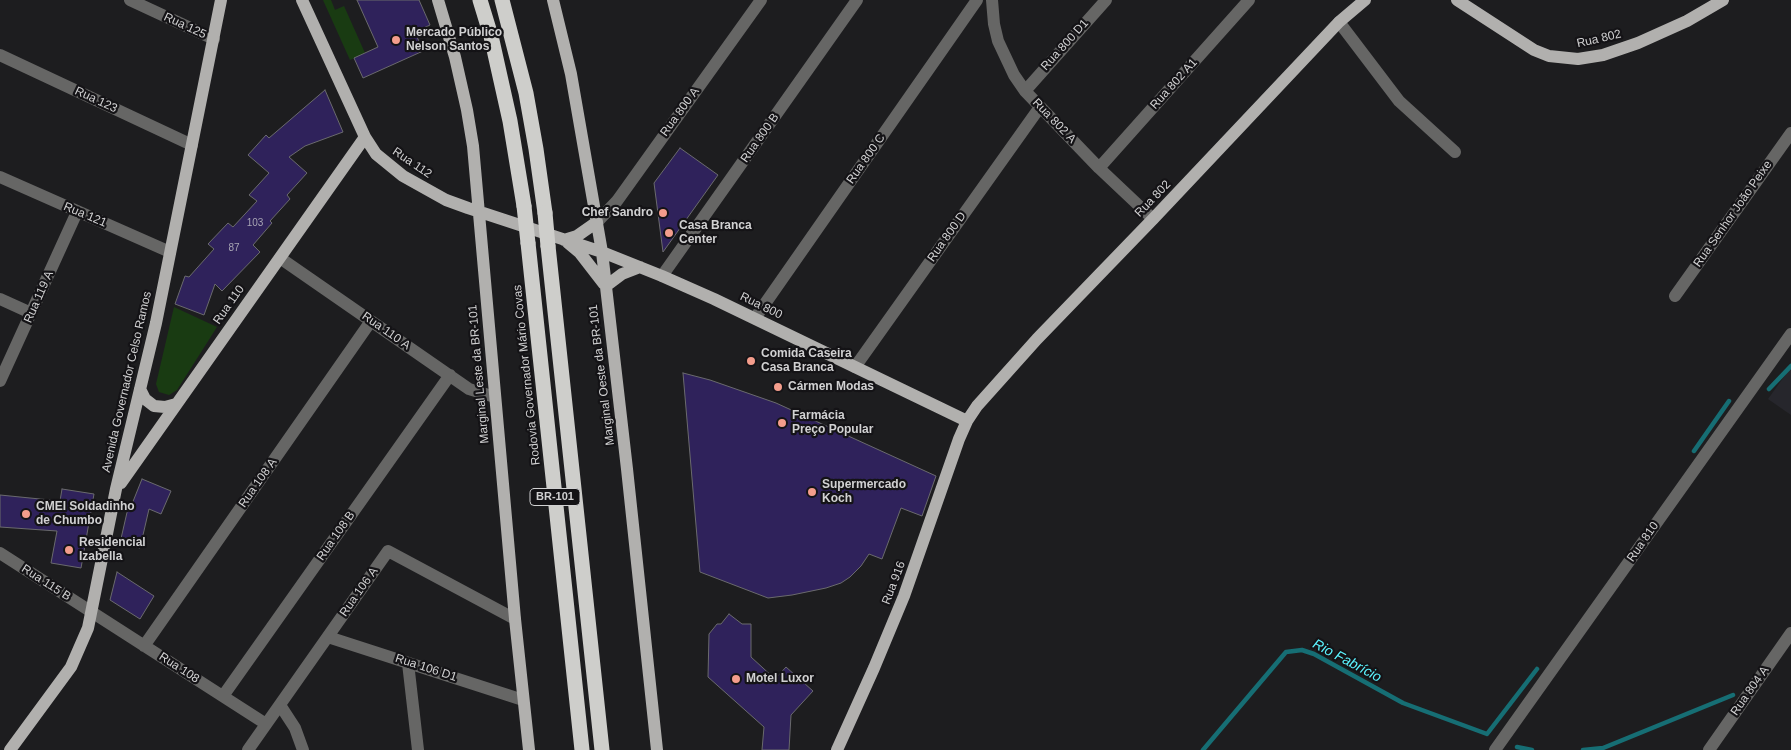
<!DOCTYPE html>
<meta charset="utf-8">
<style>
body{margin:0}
canvas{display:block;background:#1d1d1f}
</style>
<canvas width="1791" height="750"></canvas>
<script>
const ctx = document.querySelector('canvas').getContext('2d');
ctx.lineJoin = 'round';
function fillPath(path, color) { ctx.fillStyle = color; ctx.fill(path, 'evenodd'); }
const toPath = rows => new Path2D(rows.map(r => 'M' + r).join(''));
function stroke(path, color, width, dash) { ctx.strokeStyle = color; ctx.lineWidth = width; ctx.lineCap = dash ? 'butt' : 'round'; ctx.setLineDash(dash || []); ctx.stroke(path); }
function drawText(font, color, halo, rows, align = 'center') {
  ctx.font = font + ' Helvetica,sans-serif'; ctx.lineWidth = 4.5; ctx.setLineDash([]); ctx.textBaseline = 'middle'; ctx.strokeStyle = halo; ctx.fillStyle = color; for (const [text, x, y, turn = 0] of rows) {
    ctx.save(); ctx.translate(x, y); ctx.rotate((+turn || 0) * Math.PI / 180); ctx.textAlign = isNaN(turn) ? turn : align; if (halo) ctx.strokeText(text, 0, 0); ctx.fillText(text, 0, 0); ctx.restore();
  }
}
fillPath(toPath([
 [1791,367,1791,415,1768,399]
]), '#26262c');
fillPath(toPath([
 [323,0,331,0,335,10,344,6,365,53,350,60],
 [174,307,217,327,177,390,169,395,159,392,156,384]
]), '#193b12');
stroke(toPath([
 [1769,389,1791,366],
 [1694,451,1729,401],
 [1517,747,1532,750],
 [1203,750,1286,652,1302,650,1314,654,1403,703,1487,734,1537,669],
 [1583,750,1603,748,1733,695]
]), '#166e74', 4.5);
const building = toPath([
 [357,0,419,0,430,25,415,32,423,51,363,78,354,58,378,47,357,0],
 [325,90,343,132,305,146,289,157,307,173,287,195,290,199,270,221,272,223,253,245,260,252,222,291,215,284,204,315,175,304,185,276,189,277,214,249,208,244,228,223,233,227,257,201,249,195,269,173,248,155,266,135,269,138,325,90],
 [680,148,718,175,663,252,654,183,680,148],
 [683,373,710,380,776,403,936,476,922,516,901,508,882,559,869,554,861,566,850,577,841,583,826,588,792,595,768,598,700,572,683,373],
 [142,479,171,491,161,514,149,509,140,548,120,543,128,508,130,509,142,479],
 [62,489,94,494,81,568,51,563,57,531,0,527,0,495,60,501,62,489],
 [117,572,154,596,140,619,110,600,117,572],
 [729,614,742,624,751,624,751,657,775,679,786,667,813,691,791,715,789,750,762,750,764,727,708,677,709,634,717,624,721,624,729,614]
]);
fillPath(building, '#2f225b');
stroke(building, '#6a6a6d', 1);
stroke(toPath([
 [130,0,214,39],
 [992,0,994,24,998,41,1014,75,1025,91,1099,168,1153,219],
 [1339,22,1399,101,1455,152],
 [0,55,192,145],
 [1025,91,1106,0],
 [1099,168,1249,0],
 [0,177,170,252],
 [597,222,617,201,761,0],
 [280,258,469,389,495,397],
 [662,276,857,0],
 [1675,296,1791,133],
 [0,299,31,313],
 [755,318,977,0],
 [855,367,1040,107],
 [0,381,77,212],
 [0,553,266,724],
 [328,637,523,700],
 [144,646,371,321],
 [408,663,418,750],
 [223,696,450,375],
 [280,705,295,728,303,750],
 [248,750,388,551,515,619],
 [1495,750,1791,334],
 [1709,750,1791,633]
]), '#666665', 12);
stroke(toPath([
 [302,0,365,137,376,154,403,176,446,200,468,208,602,252,662,276,714,299,967,421],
 [438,0,455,57,467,110,473,146,515,619,529,750],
 [553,0,571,74,602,252,627,469,657,750],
 [1457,0,1534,50,1549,56,1578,59,1603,55,1638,43,1687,21,1723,0],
 [564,240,577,236,597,222],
 [568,243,580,253,604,284],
 [606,286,622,274,640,267],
 [140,389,145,399,154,406,165,407,176,404],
 [121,483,365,137],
 [10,750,71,667,88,628,116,489,156,323,221,0],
 [837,750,874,668,904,596,959,439,967,421,977,406,1037,339,1153,219,1339,22,1365,0]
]), '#b1b0ae', 12);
stroke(toPath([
 [480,0,491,36,510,121,524,206],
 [502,0,526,93,536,149,545,213],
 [528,243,582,750],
 [548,246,602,750]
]), '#cececb', 15);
stroke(toPath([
 [524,206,528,243],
 [545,213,548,246]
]), '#cececb', 15);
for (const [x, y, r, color] of [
 [396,40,5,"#f49d8c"],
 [663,213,5,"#f49d8c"],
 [669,233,5,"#f49d8c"],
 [751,361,5,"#f49d8c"],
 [778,387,5,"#f49d8c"],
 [782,423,5,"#f49d8c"],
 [812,492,5,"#f49d8c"],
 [26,514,5,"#f49d8c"],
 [69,550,5,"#f49d8c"],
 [736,679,5,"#f49d8c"]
]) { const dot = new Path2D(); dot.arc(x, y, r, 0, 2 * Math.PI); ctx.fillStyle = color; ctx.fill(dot); stroke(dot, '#141316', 2); }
drawText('10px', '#a8a5b4', null, [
 ["103",255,223],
 ["87",234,248]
]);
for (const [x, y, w] of [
 [555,497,50]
]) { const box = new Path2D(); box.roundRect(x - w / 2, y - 8.5, w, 17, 4); ctx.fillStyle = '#141316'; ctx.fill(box); stroke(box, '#d1d1d2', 1); }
drawText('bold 11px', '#d1d1d2', null, [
 ["BR-101",555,497]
]);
drawText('12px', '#d1d1d2', '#141316', [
 ["Rua 125",185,26,25],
 ["Rua 802",1599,39,-13],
 ["Rua 800 D1",1065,45,-48],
 ["Rua 802 A1",1174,84,-48],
 ["Rua 123",96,100,25],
 ["Rua 800 A",680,112,-54],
 ["Rua 802 A",1054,121,46],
 ["Rua 800 B",760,138,-55],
 ["Rua 800 C",866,159,-55],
 ["Rua 112",412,163,34],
 ["Rua 802",1153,199,-46],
 ["Rua Senhor João Peixe",1733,214,-55],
 ["Rua 121",85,215,23],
 ["Rua 800 D",947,237,-55],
 ["Rua 119 A",39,297,-66],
 ["Rua 110",229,305,-55],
 ["Rua 800",761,306,26],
 ["Rua 110 A",386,331,35],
 ["Marginal Leste da BR-101",479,374,-95],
 ["Rodovia Governador Mário Covas",527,375,-96],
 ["Marginal Oeste da BR-101",602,375,-97],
 ["Avenida Governador Celso Ramos",127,382,-77],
 ["Rua 108 A",258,483,-55],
 ["Rua 108 B",336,536,-55],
 ["Rua 810",1643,542,-55],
 ["Rua 115 B",46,583,33],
 ["Rua 916",894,583,-69],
 ["Rua 106 A",359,592,-55],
 ["Rua 108",179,668,33],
 ["Rua 106 D1",426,668,18],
 ["Rua 804 A",1750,691,-55]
]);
drawText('bold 12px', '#d1d1d2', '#141316', [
 ["Mercado Público",406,33],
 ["Nelson Santos",406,47],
 ["Chef Sandro",653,213,"right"],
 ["Casa Branca",679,226],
 ["Center",679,240],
 ["Comida Caseira",761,354],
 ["Casa Branca",761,368],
 ["Cármen Modas",788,387],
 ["Farmácia",792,416],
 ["Preço Popular",792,430],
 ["Supermercado",822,485],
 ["Koch",822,499],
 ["CMEI Soldadinho",36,507],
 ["de Chumbo",36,521],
 ["Residencial",79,543],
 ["Izabella",79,557],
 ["Motel Luxor",746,679]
], 'left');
drawText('italic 14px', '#5bf3fe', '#141316', [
 ["Rio Fabrício",1347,661,28]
]);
</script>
